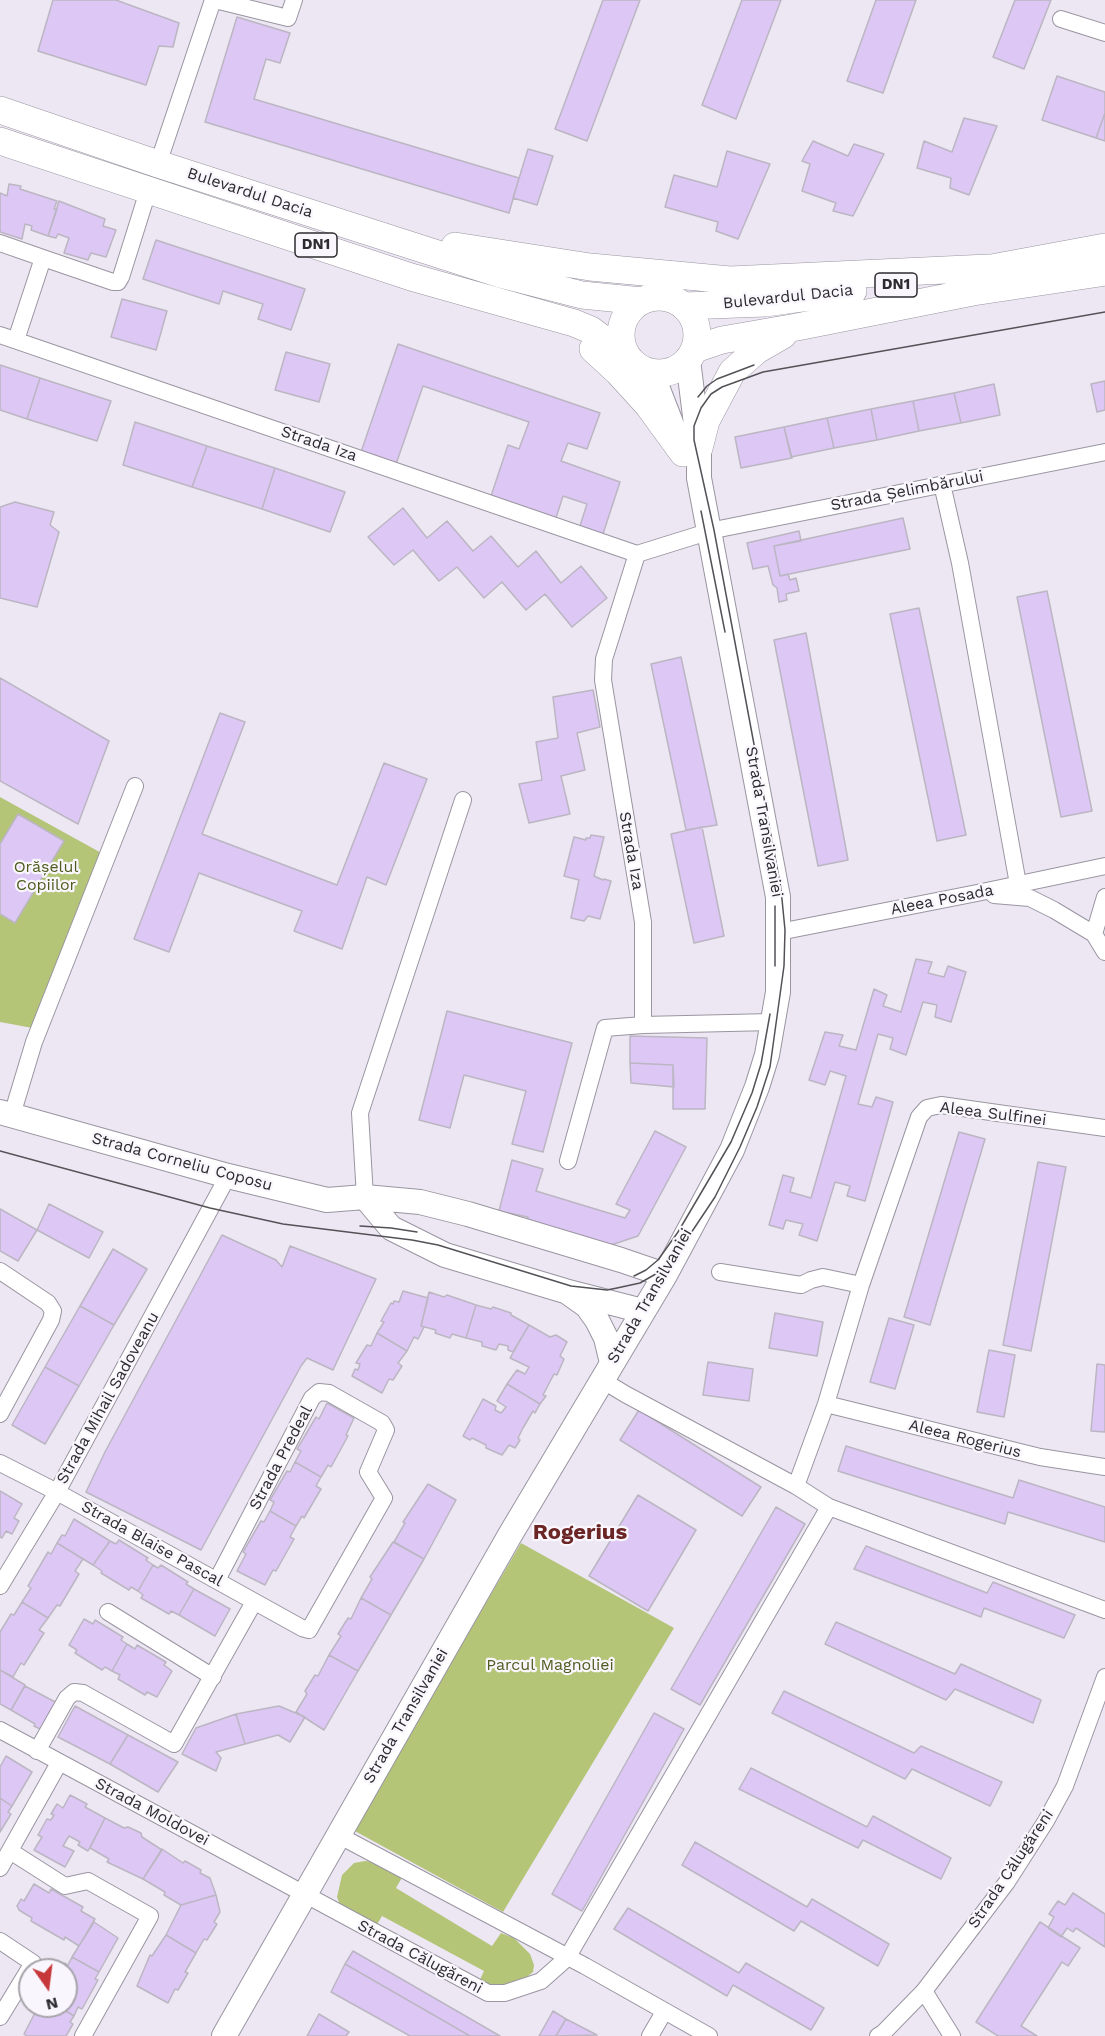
<!DOCTYPE html>
<meta charset="utf-8">
<style>
body{margin:0}
#map{position:relative;width:1105px;height:2036px;overflow:hidden;background:#ede7f4;font-family:"Work Sans",sans-serif}
canvas{display:block}
.north{position:absolute;left:18px;top:1958px;width:60px;height:60px;box-sizing:border-box;background:#f9f6fd;border:2px solid #a7a5ab;border-radius:50%;rotate:166deg;font-size:16px;font-weight:700;line-height:24px;text-align:center;color:#2d2b2f}
.north::after{content:'';display:block;margin:auto;width:21px;height:27px;background:#c7383a;clip-path:polygon(50% 0,100% 100%,50% 72%,0 100%)}
</style>
<div id="map">
<canvas width="1105" height="2036"></canvas>
<div class="north">N</div>
</div>
<script>
const ctx = document.querySelector('canvas').getContext('2d');
ctx.lineJoin = 'round';
function fillPath(path, color) { ctx.fillStyle = color; ctx.fill(path, 'evenodd'); }
const toPath = rows => new Path2D(rows.map(r => 'M' + r).join(''));
function stroke(path, color, width, dash) { ctx.strokeStyle = color; ctx.lineWidth = width; ctx.lineCap = dash ? 'butt' : 'round'; ctx.setLineDash(dash || []); ctx.stroke(path); }
function drawText(font, color, halo, rows, align = 'center') {
  ctx.font = font + ' "Work Sans",sans-serif'; ctx.lineWidth = 4.5; ctx.setLineDash([]); ctx.textBaseline = 'middle'; ctx.strokeStyle = halo; ctx.fillStyle = color; for (const [text, x, y, turn = 0] of rows) {
    ctx.save(); ctx.translate(x, y); ctx.rotate((+turn || 0) * Math.PI / 180); ctx.textAlign = isNaN(turn) ? turn : align; if (halo) ctx.strokeText(text, 0, 0); ctx.fillText(text, 0, 0); ctx.restore();
  }
}
fillPath(toPath([
 [0,797,105,855,38,1029,0,1022],
 [521,1543,674,1628,503,1912,353,1830],
 [365,1861,375,1862,404,1874,396,1888,492,1946,501,1933,514,1938,530,1954,534,1965,533,1972,524,1979,499,1988,478,1984,484,1971,382,1916,375,1928,340,1905,337,1897,342,1875,354,1863]
]), '#b4c578');
const building = toPath([
 [53,0,116,0,179,23,173,47,159,46,146,85,38,51,53,0],
 [603,0,640,0,587,141,555,129,603,0],
 [742,0,781,0,736,119,702,105,742,0],
 [876,0,916,0,883,93,847,81,876,0],
 [1015,0,1051,0,1024,69,993,57,1015,0],
 [237,17,290,33,280,63,266,59,254,99,519,178,509,213,205,122,237,17],
 [1057,76,1105,92,1105,113,1096,138,1042,120,1057,76],
 [1105,113,1105,141,1096,138,1105,113],
 [964,118,997,126,969,195,950,188,951,178,917,168,924,141,952,152,964,118],
 [813,141,848,156,854,144,884,154,853,216,833,211,836,203,802,191,810,164,802,161,813,141],
 [528,149,553,156,537,205,513,198,528,149],
 [727,151,770,164,738,239,716,231,718,222,665,207,674,175,717,187,727,151],
 [9,184,21,186,20,189,57,201,54,209,57,209,48,236,31,230,32,226,25,224,22,239,0,232,0,193,7,196,9,184],
 [59,201,105,219,103,226,116,230,106,257,91,253,88,260,64,253,69,238,58,234,56,238,48,236,59,201],
 [156,240,305,289,291,330,258,319,263,304,223,291,219,304,143,279,156,240],
 [122,299,167,311,156,350,111,337,122,299],
 [398,344,600,413,587,449,568,443,561,461,620,482,601,540,578,532,587,504,563,496,554,524,489,502,508,445,519,449,529,422,423,386,395,467,360,455,398,344],
 [286,352,330,364,319,402,275,390,286,352],
 [0,365,40,378,27,419,0,410,0,365],
 [40,378,111,401,97,441,27,419,40,378],
 [1105,381,1105,410,1097,412,1091,384,1105,381],
 [994,384,1000,415,961,423,954,393,994,384],
 [954,393,961,423,919,431,913,401,954,393],
 [913,401,919,431,877,440,871,409,913,401],
 [871,409,877,440,834,448,827,418,871,409],
 [827,418,834,448,791,457,784,427,827,418],
 [135,422,207,446,192,487,123,465,135,422],
 [784,427,792,458,741,468,735,437,784,427],
 [207,446,275,468,262,509,192,487,207,446],
 [275,468,345,492,330,532,262,509,275,468],
 [15,502,54,512,50,525,59,532,37,607,0,598,0,507,15,502],
 [403,508,427,538,447,521,473,551,491,536,518,567,536,551,561,583,581,566,607,598,572,627,545,594,526,610,502,582,484,598,457,567,439,581,413,550,394,565,368,537,403,508],
 [903,518,910,549,780,576,774,546,903,518],
 [799,531,801,541,774,546,780,576,788,574,790,580,796,578,799,591,786,594,787,600,779,602,777,588,773,585,768,566,753,569,747,543,799,531],
 [1047,591,1092,811,1061,817,1017,597,1047,591],
 [919,608,966,835,937,841,890,614,919,608],
 [806,633,848,860,818,866,774,640,806,633],
 [681,657,717,825,686,830,651,664,681,657],
 [0,678,109,741,78,824,0,781,0,678],
 [593,690,600,727,577,733,585,770,561,776,570,814,529,823,519,784,542,780,536,742,558,738,553,697,593,690],
 [220,713,245,722,202,834,337,885,384,763,427,779,386,885,367,877,342,949,294,931,302,911,199,873,169,952,134,939,220,713],
 [18,814,64,841,15,923,0,914,0,844,18,814],
 [702,827,724,936,694,943,671,834,702,827],
 [591,835,604,837,594,876,603,880,604,879,611,881,600,919,588,916,584,921,571,918,579,880,564,876,574,837,586,840,586,838,590,838,591,835],
 [916,959,932,962,928,973,944,977,948,966,966,972,951,1022,935,1017,937,1005,923,1002,906,1055,890,1049,893,1038,878,1034,858,1104,872,1107,876,1097,893,1102,865,1201,847,1196,850,1186,835,1182,817,1241,799,1235,803,1224,786,1220,783,1229,769,1225,783,1175,794,1178,790,1192,811,1198,846,1076,830,1071,825,1085,809,1080,825,1032,843,1035,839,1046,856,1050,874,989,887,995,883,1006,901,1012,916,959],
 [447,1011,572,1043,543,1152,512,1144,526,1091,464,1075,450,1128,419,1120,447,1011],
 [630,1036,707,1038,705,1109,673,1109,673,1065,630,1063,630,1036],
 [630,1063,673,1065,674,1087,631,1083,630,1063],
 [655,1131,686,1147,638,1236,608,1246,526,1226,528,1217,499,1211,512,1160,543,1169,536,1191,625,1218,630,1210,616,1204,655,1131],
 [959,1132,985,1139,930,1325,904,1317,959,1132],
 [1038,1162,1066,1167,1031,1351,1003,1345,1038,1162],
 [49,1204,103,1232,89,1258,37,1230,49,1204],
 [0,1209,37,1230,18,1261,0,1251,0,1209],
 [222,1235,276,1260,282,1267,290,1246,376,1279,333,1370,307,1358,301,1366,201,1550,86,1492,105,1452,222,1235],
 [113,1249,147,1269,114,1325,80,1306,113,1249],
 [403,1291,428,1298,421,1326,424,1327,418,1339,414,1337,407,1351,377,1333,384,1322,381,1321,391,1303,393,1304,394,1301,399,1302,403,1291],
 [429,1292,444,1297,447,1295,476,1305,466,1338,452,1334,450,1338,435,1333,436,1330,421,1326,429,1292],
 [476,1305,491,1309,493,1307,511,1313,511,1315,529,1325,513,1352,508,1350,508,1346,499,1344,496,1350,482,1346,482,1342,466,1338,476,1305],
 [80,1306,114,1325,79,1386,45,1367,80,1306],
 [775,1313,823,1322,817,1356,769,1348,775,1313],
 [889,1318,914,1325,895,1389,870,1382,889,1318],
 [529,1325,550,1337,556,1335,567,1342,560,1356,564,1359,557,1375,554,1374,543,1395,546,1396,540,1404,507,1384,517,1370,525,1374,529,1367,510,1358,529,1325],
 [377,1333,407,1351,398,1363,402,1366,393,1380,389,1379,382,1393,352,1376,355,1369,358,1370,360,1364,356,1363,367,1345,371,1346,377,1333],
 [989,1350,1015,1355,1004,1417,977,1412,989,1350],
 [708,1362,753,1369,749,1401,703,1395,708,1362],
 [1097,1364,1105,1365,1105,1432,1091,1431,1097,1364],
 [45,1367,79,1386,45,1444,12,1425,45,1367],
 [507,1384,540,1404,535,1413,533,1411,523,1428,518,1438,520,1440,515,1448,509,1445,502,1455,486,1448,486,1445,472,1438,470,1440,463,1436,483,1399,496,1406,495,1410,501,1413,506,1407,497,1401,507,1384],
 [327,1403,354,1418,346,1435,348,1436,331,1467,328,1465,321,1477,295,1462,301,1451,297,1449,316,1417,319,1419,327,1403],
 [639,1410,761,1487,742,1516,620,1440,639,1410],
 [846,1446,1013,1498,1019,1480,1105,1507,1105,1542,1008,1512,1005,1524,838,1471,846,1446],
 [295,1462,321,1477,316,1486,321,1489,304,1518,302,1516,296,1526,270,1511,274,1502,270,1500,287,1471,290,1472,295,1462],
 [428,1484,456,1500,424,1559,394,1542,405,1523,403,1522,428,1484],
 [0,1491,22,1504,14,1518,19,1521,12,1534,6,1531,2,1538,0,1537,0,1491],
 [638,1495,696,1530,648,1611,589,1576,638,1495],
 [776,1507,805,1524,700,1705,671,1689,776,1507],
 [270,1511,296,1526,290,1537,294,1539,276,1571,273,1570,265,1585,237,1571,246,1554,243,1552,261,1521,264,1522,270,1511],
 [74,1519,110,1541,93,1565,57,1543,62,1535,65,1536,74,1519],
 [119,1540,148,1558,146,1560,153,1565,138,1591,131,1587,129,1590,101,1573,102,1571,93,1565,110,1541,116,1544,119,1540],
 [393,1542,424,1559,391,1615,361,1598,372,1579,370,1577,393,1542],
 [57,1543,83,1559,75,1571,79,1574,60,1606,57,1605,48,1618,22,1602,31,1588,28,1586,48,1552,51,1554,57,1543],
 [866,1546,987,1593,993,1582,1075,1615,1064,1638,984,1608,981,1617,854,1569,866,1546],
 [153,1565,158,1568,161,1565,188,1582,186,1584,194,1589,179,1615,171,1611,169,1614,141,1598,143,1595,138,1591,153,1565],
 [194,1589,230,1609,215,1636,179,1615,194,1589],
 [361,1598,391,1615,358,1671,329,1655,341,1636,338,1634,348,1618,351,1619,361,1598],
 [22,1602,48,1618,39,1630,44,1633,24,1665,21,1663,13,1677,0,1670,0,1632,11,1614,14,1615,22,1602],
 [84,1619,93,1624,95,1620,123,1637,121,1640,127,1644,112,1671,105,1667,102,1670,75,1653,77,1650,69,1645,84,1619],
 [836,1622,955,1674,961,1664,1041,1700,1033,1723,955,1689,946,1700,825,1644,836,1622],
 [127,1644,135,1649,137,1645,166,1662,164,1665,172,1671,157,1697,147,1692,145,1695,118,1679,120,1675,112,1671,127,1644],
 [329,1655,358,1671,324,1730,296,1712,307,1694,305,1691,315,1675,318,1676,329,1655],
 [0,1670,25,1685,11,1710,0,1704,0,1670],
 [25,1686,59,1704,42,1730,34,1726,35,1724,11,1710,25,1686],
 [784,1691,914,1753,921,1746,1002,1782,990,1806,912,1769,905,1779,772,1713,784,1691],
 [75,1706,128,1735,110,1764,58,1737,75,1706],
 [279,1706,305,1717,290,1742,278,1735,245,1744,236,1714,279,1706],
 [654,1713,684,1729,582,1911,552,1894,654,1713],
 [236,1714,245,1744,216,1752,221,1758,216,1771,182,1754,196,1728,236,1714],
 [128,1735,178,1762,158,1792,110,1764,128,1735],
 [6,1756,32,1772,12,1806,0,1798,0,1767,6,1756],
 [751,1768,867,1827,873,1816,951,1858,941,1879,863,1840,858,1848,739,1789,751,1768],
 [70,1795,87,1804,85,1807,105,1818,88,1851,78,1845,80,1842,69,1836,63,1846,74,1851,65,1867,34,1850,42,1837,38,1835,47,1819,51,1820,54,1815,51,1814,57,1804,63,1808,70,1795],
 [0,1798,12,1806,8,1812,11,1814,0,1832,0,1798],
 [105,1818,124,1828,128,1827,141,1833,142,1837,162,1850,143,1879,107,1862,109,1859,90,1848,105,1818],
 [695,1842,807,1907,812,1899,889,1944,878,1966,801,1921,794,1931,682,1865,695,1842],
 [162,1849,183,1863,185,1861,201,1870,200,1873,210,1878,216,1895,181,1905,164,1895,165,1892,143,1879,162,1849],
 [34,1884,49,1893,51,1889,83,1907,81,1911,95,1919,79,1946,65,1937,64,1940,31,1921,32,1918,19,1910,17,1906,21,1899,24,1901,34,1884],
 [1073,1893,1105,1914,1105,1947,1076,1928,1073,1932,1067,1928,1061,1937,1048,1928,1054,1917,1049,1914,1058,1901,1065,1905,1073,1893],
 [216,1895,220,1912,214,1922,217,1924,207,1940,204,1939,196,1953,166,1935,181,1905,216,1895],
 [628,1908,739,1973,746,1963,824,2008,811,2030,733,1985,727,1996,614,1929,628,1908],
 [94,1922,118,1938,99,1972,72,1957,94,1922],
 [1040,1922,1080,1948,1068,1966,1062,1962,1021,2026,1037,2036,998,2036,976,2022,1040,1922],
 [166,1935,196,1953,185,1972,188,1973,178,1990,175,1989,168,2003,137,1986,150,1955,152,1956,166,1935],
 [353,1951,500,2036,470,2036,345,1964,353,1951],
 [72,1957,99,1972,95,1979,98,1980,82,2009,78,2007,74,2016,58,2006,66,2006,66,1970,60,1970,65,1963,68,1965,72,1957],
 [345,1964,470,2036,410,2036,331,1992,345,1964],
 [43,2006,58,2006,74,2016,70,2022,73,2024,66,2036,27,2036,24,2034,38,2007,42,2009,43,2006],
 [553,2011,566,2019,556,2036,539,2036,553,2011],
 [319,2014,349,2032,346,2036,307,2036,319,2014],
 [566,2019,597,2035,556,2036,566,2019]
]);
fillPath(building, '#ddc7f5');
stroke(building, '#bbb6c2', 1.5);
const minor = toPath([
 [215,0,288,18,294,0],
 [1061,19,1105,33],
 [158,164,213,0],
 [0,243,43,258],
 [0,335,637,554,714,530,1105,452],
 [16,340,43,258,113,282,118,282,121,277,148,191],
 [942,484,960,563,1018,884],
 [637,554,604,659,603,680,643,922,643,1025,772,1022],
 [994,895,1030,898,1054,910,1094,934,1105,952],
 [779,932,977,893,1105,866],
 [1094,934,1105,897],
 [12,1115,34,1042,135,786],
 [1105,1128,941,1105,927,1108,919,1117,861,1285,826,1404,796,1486,829,1507,1105,1610],
 [568,1161,605,1028,643,1025],
 [365,1197,360,1113,463,800],
 [0,1271,48,1303,53,1311,51,1320,0,1414],
 [720,1272,801,1285,811,1280,823,1277,861,1285],
 [602,1380,625,1394,796,1486],
 [826,1404,1040,1457,1105,1467],
 [0,1463,57,1492,302,1628,309,1630,384,1498,368,1472,386,1430,382,1423,329,1393,319,1392,312,1398,217,1580],
 [0,1586,57,1492,228,1176],
 [108,1612,213,1677],
 [0,1730,488,1993,505,1993,541,1981,567,1958,829,1507],
 [37,1751,67,1698,74,1692,83,1693,174,1744,254,1602],
 [338,1835,585,1966,709,2036],
 [10,1851,65,1886,88,1881,150,1916,83,2036],
 [0,1868,59,1763],
 [0,1941,33,1963,0,2017],
 [924,1991,952,2036],
 [650,2036,664,2012],
 [878,2036,883,2033,924,1991,1007,1882,1046,1821,1065,1786,1105,1677]
]);
const secondary = toPath([
 [646,372,652,374,675,433],
 [0,1112,228,1176,327,1200,365,1197,420,1202,468,1214,621,1260,665,1275],
 [365,1197,391,1228,445,1255,565,1291,643,1311],
 [570,1294,587,1306,597,1320,606,1338,612,1363],
 [224,2036,510,1535,665,1275,732,1150,757,1087,767,1055,778,992,778,897,699,478,699,448,688,360]
]);
const primary = toPath([
 [0,110,158,164,500,274,582,295,642,301],
 [0,141,411,277,574,323,591,330,627,357],
 [455,246,590,267,730,280,988,268],
 [970,272,1105,247],
 '621 335a38 38 0 1 1 76 0a38 38 0 1 1-76 0Z',
 [684,306,765,303,853,291],
 [593,349,618,372,648,405,683,453],
 [695,349,722,340,797,327,973,292,1105,272],
 [699,448,706,421,732,372,757,350,783,335]
]);
stroke(minor, '#9a95a1', 18);
stroke(secondary, '#9a95a1', 26);
stroke(primary, '#9a95a1', 28);
stroke(minor, '#fff', 16);
stroke(secondary, '#fff', 24);
stroke(primary, '#fff', 27);
stroke(toPath([
 [698,397,707,386,717,379,754,365],
 [701,511,725,632],
 [775,906,775,966],
 [0,1151,210,1208,283,1224,412,1240,438,1245,571,1286,607,1290,617,1288,640,1283,661,1271,683,1245,715,1197,740,1147,757,1107,770,1067,784,966,785,930,781,889,714,530,694,440,694,426,701,408,711,394,722,387,763,372,1105,312],
 [360,1226,391,1228,417,1232],
 [634,1276,646,1270,658,1260,678,1232,731,1142,752,1093,761,1064,770,1014]
]), '#545157', 1.5);
for (const [x, y, w] of [
 [316,245,42],
 [896,285,42]
]) { const box = new Path2D(); box.roundRect(x - w / 2, y - 12, w, 24, 4.5); ctx.fillStyle = '#f9f6fd'; ctx.fill(box); stroke(box, '#2d2b2f', 1.5); }
drawText('bold 15px', '#2d2b2f', null, [
 ["DN1",316,245],
 ["DN1",896,285]
]);
drawText('16px', '#2d2b2f', '#f9f6fd', [
 ["Bulevardul Dacia",250,193,18],
 ["Bulevardul Dacia",788,297,-6],
 ["Strada Iza",319,444,19],
 ["Strada Șelimbărului",907,491,-11],
 ["Strada Transilvaniei",764,822,80],
 ["Strada Iza",631,851,80],
 ["Aleea Posada",942,900,-11],
 ["Aleea Sulfinei",993,1114,7],
 ["Strada Corneliu Coposu",182,1162,15],
 ["Strada Transilvaniei",650,1296,-60],
 ["Strada Mihail Sadoveanu",108,1398,-61],
 ["Aleea Rogerius",965,1439,14],
 ["Strada Predeal",281,1458,-62],
 ["Strada Blaise Pascal",152,1544,29],
 ["Strada Transilvaniei",406,1716,-60],
 ["Strada Moldovei",152,1812,28],
 ["Strada Călugăreni",1011,1869,-56],
 ["Strada Călugăreni",420,1957,28]
]);
drawText('16px', '#505c1f', '#f9f6fd', [
 ["Orășelul",46,867],
 ["Copiilor",46,885],
 ["Parcul Magnoliei",550,1665]
]);
drawText('bold 22px', '#6a2524', '#f9f6fd', [
 ["Rogerius",580,1533]
]);
</script>
